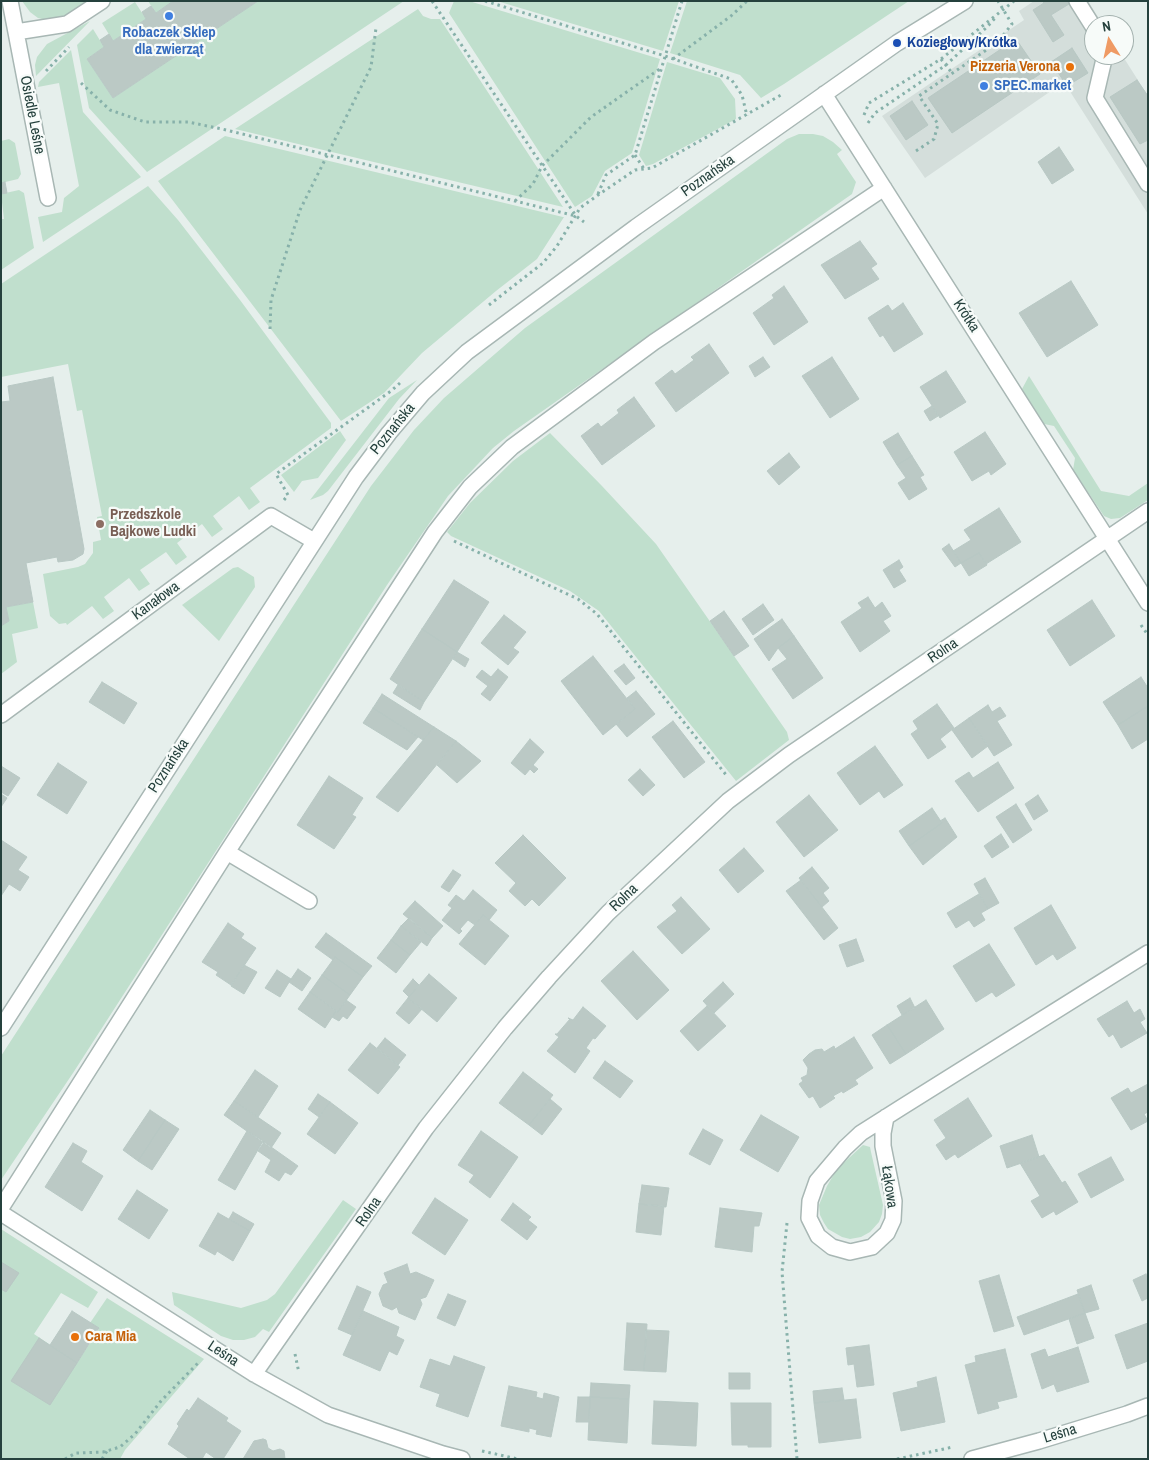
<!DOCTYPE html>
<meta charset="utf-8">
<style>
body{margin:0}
#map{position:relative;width:1149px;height:1460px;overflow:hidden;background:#e6efec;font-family:"Archivo Narrow",sans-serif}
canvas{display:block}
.frame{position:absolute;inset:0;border:2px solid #25413d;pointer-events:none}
.north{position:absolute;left:1084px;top:15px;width:50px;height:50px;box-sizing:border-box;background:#f7fbf9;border:1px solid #a3b1ae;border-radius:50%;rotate:350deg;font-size:14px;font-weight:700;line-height:20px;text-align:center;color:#25413d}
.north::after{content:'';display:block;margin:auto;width:18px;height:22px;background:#ef9a64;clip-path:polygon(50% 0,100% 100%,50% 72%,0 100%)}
</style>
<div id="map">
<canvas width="1149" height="1460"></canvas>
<div class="frame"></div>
<div class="north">N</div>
</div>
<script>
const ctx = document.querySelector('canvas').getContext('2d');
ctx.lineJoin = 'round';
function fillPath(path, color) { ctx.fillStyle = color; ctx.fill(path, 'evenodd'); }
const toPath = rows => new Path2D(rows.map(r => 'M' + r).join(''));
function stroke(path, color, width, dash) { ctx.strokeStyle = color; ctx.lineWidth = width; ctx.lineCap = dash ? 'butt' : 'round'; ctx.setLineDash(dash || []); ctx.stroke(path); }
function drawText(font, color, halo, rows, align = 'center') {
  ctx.font = font + ' "Archivo Narrow",sans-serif'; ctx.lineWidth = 4.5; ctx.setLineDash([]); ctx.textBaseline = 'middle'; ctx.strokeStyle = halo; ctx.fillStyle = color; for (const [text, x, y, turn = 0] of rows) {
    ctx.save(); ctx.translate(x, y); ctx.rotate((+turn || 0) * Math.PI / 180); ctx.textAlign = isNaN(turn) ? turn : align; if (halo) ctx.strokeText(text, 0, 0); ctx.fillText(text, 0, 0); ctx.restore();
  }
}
fillPath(toPath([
 [1034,1,1088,1,1103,25,1094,25,1094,55,1122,55,1148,96,1148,214,1064,82,925,178,882,116,1024,20,1019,11]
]), '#d4dedb');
fillPath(toPath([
 [22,1,88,1,61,18,46,20,38,18,30,12],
 [148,1,173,1,156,13],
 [258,1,404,1,147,172,89,108,77,45,93,29,104,47,87,59,113,98],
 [454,1,469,1,660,59,632,153,605,171,592,196,575,207,449,13],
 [497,1,679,1,663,51],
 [687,1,909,1,784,84,761,98,740,75,670,53],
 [135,2,146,19,113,41,102,23],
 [418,9,423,16,431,19,440,19,563,207,235,129],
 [90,21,36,76,35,65,37,57,47,44],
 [71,50,83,112,141,177,43,242,38,217,62,212,64,198,79,186,59,83,38,87,39,82],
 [667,62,720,78,735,99,736,119,653,164,646,166,639,155],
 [799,134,813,134,823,136,833,142,842,150,837,154,856,182,852,194,514,431,493,448,448,496,387,585,73,1073,1,1180,1,1056,371,486,414,430,444,398,525,328,787,139],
 [225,136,563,217,564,217,537,259,496,291,422,353,384,393,341,421,158,181],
 [9,139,15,143,21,174,18,179,1,183,1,141],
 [148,186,178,220,240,300,331,423,331,428,250,488,260,502,249,510,239,496,213,516,223,529,212,537,202,524,177,543,187,557,176,565,166,552,140,570,150,584,139,591,129,578,104,597,114,611,103,619,92,606,67,625,66,623,59,624,50,616,43,574,78,567,85,564,93,553,93,542,101,540,97,517,102,516,82,410,77,411,68,364,1,377,1,284],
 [19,190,24,193,34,248,1,270,1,219,4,219,1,194],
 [1029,376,1101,491,1129,496,1148,483,1148,500,1120,518,1111,519,1104,516,1073,470,1075,458,1054,426,1044,424,1022,389],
 [417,380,399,399,328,491,323,495,310,500,389,398],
 [340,431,346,440,318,478,302,481,294,492,281,475],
 [550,433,602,486,656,544,787,732,789,740,736,781,599,611,570,591,451,536,447,532,470,503,513,461],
 [238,567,254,577,255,587,219,641,182,605,233,568],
 [33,602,38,628,12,634,17,662,1,674,1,626,9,621,6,607],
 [863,1145,870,1147,871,1152,883,1205,882,1214,879,1222,870,1232,861,1237,850,1239,842,1237,828,1229,824,1223,820,1215,819,1205,827,1186,837,1169],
 [343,1200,356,1209,269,1332,263,1329,255,1337,244,1340,233,1340,221,1336,174,1305,172,1292,241,1308,267,1300,275,1294],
 [1,1229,98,1292,88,1308,61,1293,34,1334,77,1363,99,1329,90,1323,107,1298,204,1359,125,1450,120,1459,1,1459]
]), '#c0dfcd');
const building = toPath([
 [173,1,258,1,113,98,87,59,104,47,100,40,109,34,113,41,146,19,142,12,151,6,156,13,173,1],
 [1042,1,1067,1,1069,4,1051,15,1064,35,1053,42,1033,10,1044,3,1042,1],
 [1016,39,1040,74,952,133,928,98,1016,39],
 [1072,48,1088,73,1067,86,1051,62,1072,48],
 [1137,80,1148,96,1148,140,1140,144,1110,97,1137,80],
 [912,101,928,125,906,140,890,116,912,101],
 [1059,147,1074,170,1052,184,1038,162,1059,147],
 [5,182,7,193,1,194,1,183,5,182],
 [860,241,877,264,871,268,879,279,845,299,821,265,860,241],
 [1071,281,1098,325,1047,357,1019,313,1071,281],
 [784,286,808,322,774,345,753,313,774,298,772,295,784,286],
 [903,303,923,334,894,352,883,335,880,337,868,318,888,305,892,311,903,303],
 [709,344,729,373,676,412,655,383,672,370,675,374,694,360,691,357,709,344],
 [763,357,770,367,755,377,749,366,763,357],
 [832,357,859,399,830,418,802,376,832,357],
 [946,371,966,402,940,418,920,387,946,371],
 [53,377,84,549,83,554,73,560,58,562,57,557,26,563,33,602,6,607,9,621,1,626,1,402,10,401,8,386,53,377],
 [634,397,655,426,602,465,581,436,598,423,601,427,619,413,617,410,634,397],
 [932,406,938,416,930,421,924,411,932,406],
 [985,432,1006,464,991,475,989,471,972,481,954,452,985,432],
 [898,433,912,456,897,465,883,442,898,433],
 [789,453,800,467,779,485,767,471,789,453],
 [912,456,924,475,920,477,927,489,909,500,898,483,906,478,897,465,912,456],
 [999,508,1021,542,986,564,979,553,961,563,953,551,971,540,964,530,999,508],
 [949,544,961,563,955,567,942,549,949,544],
 [979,553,987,565,969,576,961,563,979,553],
 [899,560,903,567,899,570,906,581,894,588,883,570,899,560],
 [454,580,489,602,457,652,422,629,454,580],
 [868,597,875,608,882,602,891,616,883,621,890,631,860,652,841,622,862,608,858,603,868,597],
 [1092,600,1115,636,1070,666,1047,630,1092,600],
 [763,604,774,620,753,635,742,619,763,604],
 [724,611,749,646,734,656,710,621,724,611],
 [504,615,526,632,513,648,519,652,508,665,481,643,504,615],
 [782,619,794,636,778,648,769,661,754,639,782,619],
 [422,629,457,652,424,702,390,679,422,629],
 [794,636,823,678,793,699,772,669,787,659,778,648,794,636],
 [457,652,469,659,465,667,453,659,457,652],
 [593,656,635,709,603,735,561,681,593,656],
 [624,664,635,678,626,685,614,671,624,664],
 [498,669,508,677,490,701,481,694,488,686,476,677,482,670,491,677,498,669],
 [1141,677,1148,688,1148,706,1118,725,1103,702,1141,677],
 [102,682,137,703,124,724,89,702,102,682],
 [398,685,424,702,420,710,393,693,398,685],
 [636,691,655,714,627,737,616,724,635,709,627,698,636,691],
 [382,694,434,727,423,740,373,708,382,694],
 [937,704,954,728,940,739,946,747,928,759,911,734,918,729,913,721,937,704],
 [988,705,992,712,1000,707,1006,716,997,721,1012,745,994,756,969,718,988,705],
 [1148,706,1148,739,1132,749,1118,725,1148,706],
 [373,708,418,737,407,750,363,723,373,708],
 [969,718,988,746,972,758,952,730,969,718],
 [673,721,705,762,684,778,652,737,673,721],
 [434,727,456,741,398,812,376,797,434,727],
 [530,739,544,752,533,765,538,769,534,773,530,769,525,775,511,763,530,739],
 [456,741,481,761,457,783,437,765,456,741],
 [875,746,903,785,884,798,879,791,860,805,837,773,875,746],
 [998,762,1014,788,978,812,955,781,969,772,973,778,998,762],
 [58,763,87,782,67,814,37,795,58,763],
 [1,766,20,778,8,796,1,792,1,766],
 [640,769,655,785,643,796,628,780,640,769],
 [329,776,363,798,352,815,356,817,334,849,297,825,329,776],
 [1,794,7,798,1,807,1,794],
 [809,795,838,830,804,857,776,822,809,795],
 [1038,795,1048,811,1034,820,1025,804,1038,795],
 [1016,804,1032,830,1013,843,996,817,1016,804],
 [932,808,942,823,909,846,899,831,932,808],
 [945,818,957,837,923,865,909,846,942,823,940,821,945,818],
 [1001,834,1009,847,992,858,984,846,1001,834],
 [523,835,566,878,539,906,532,899,525,906,509,891,516,883,495,863,523,835],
 [1,840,27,857,18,870,29,877,20,891,9,884,1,896,1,840],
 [744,848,764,871,738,893,719,870,744,848],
 [812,867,829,888,823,893,829,901,822,907,799,878,812,867],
 [453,870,461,875,449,892,441,887,453,870],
 [985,878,999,903,988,909,974,884,985,878],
 [801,880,838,928,824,940,786,891,801,880],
 [473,890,497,910,489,920,483,915,475,925,468,920,460,929,462,931,459,934,442,920,452,908,448,905,456,895,464,901,473,890],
 [979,894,988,909,981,913,985,920,974,927,969,920,956,928,947,913,979,894],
 [681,897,710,929,682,954,657,927,677,911,672,905,681,897],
 [415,901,443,926,432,938,403,914,415,901],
 [1051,905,1076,948,1057,960,1053,954,1036,965,1014,928,1051,905],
 [483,915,509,936,485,965,459,944,483,915],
 [409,918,432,938,427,946,401,926,409,918],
 [228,923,244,934,241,938,256,948,231,985,216,975,218,972,202,962,228,923],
 [401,926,421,942,410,955,391,940,401,926],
 [326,933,372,966,363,977,335,957,333,960,315,947,326,933],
 [856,939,864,961,847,967,839,945,856,939],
 [391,940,410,955,396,973,377,958,391,940],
 [989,944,1015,985,996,997,992,992,976,1002,953,966,989,944],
 [633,951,669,990,637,1020,601,981,633,951],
 [335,957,363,977,350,995,322,975,335,957],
 [244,965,257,972,244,994,231,986,244,965],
 [298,969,311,978,302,991,289,982,298,969],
 [277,970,291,979,280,997,265,988,277,970],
 [429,974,457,998,437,1022,408,998,429,974],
 [322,975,350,995,338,1012,310,992,322,975],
 [413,979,419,985,409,997,403,991,413,979],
 [723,982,734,994,714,1013,703,1001,723,982],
 [310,992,336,1011,325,1028,298,1009,310,992],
 [408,998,422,1009,409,1024,396,1013,408,998],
 [910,998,915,1008,902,1015,897,1006,910,998],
 [346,1000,356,1007,347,1019,343,1016,339,1021,332,1017,336,1011,338,1012,346,1000],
 [926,1000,944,1029,906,1054,887,1025,926,1000],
 [1127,1001,1134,1013,1140,1009,1145,1019,1140,1022,1147,1033,1121,1048,1113,1034,1109,1037,1097,1019,1127,1001],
 [707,1006,726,1026,698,1051,680,1031,707,1006],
 [583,1007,606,1026,595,1039,593,1038,586,1048,590,1051,575,1073,547,1051,559,1037,555,1034,557,1034,570,1019,568,1018,573,1020,583,1007],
 [887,1025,906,1054,890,1064,872,1035,887,1025],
 [854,1037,873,1068,855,1080,858,1084,843,1093,842,1091,833,1096,835,1098,820,1108,813,1096,809,1098,799,1084,803,1081,801,1078,807,1075,808,1068,803,1060,809,1054,815,1050,822,1049,824,1052,834,1046,835,1049,854,1037],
 [385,1038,406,1055,398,1065,377,1048,385,1038],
 [370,1043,400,1067,378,1094,348,1070,370,1043],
 [605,1061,633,1081,620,1098,593,1078,605,1061],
 [255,1070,278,1086,258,1117,234,1101,255,1070],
 [523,1072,553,1095,529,1125,499,1103,523,1072],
 [1148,1084,1148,1112,1144,1114,1148,1121,1131,1130,1111,1098,1128,1088,1131,1093,1148,1084],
 [318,1094,330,1102,319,1117,308,1109,318,1094],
 [968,1098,992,1136,958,1158,955,1154,946,1160,936,1145,946,1138,934,1120,968,1098],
 [550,1099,562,1109,542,1135,529,1125,550,1099],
 [234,1101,281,1133,271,1148,224,1115,234,1101],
 [330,1102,358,1123,335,1154,307,1134,330,1102],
 [150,1110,165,1120,138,1161,123,1150,150,1110],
 [761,1115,799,1137,778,1172,740,1150,761,1115],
 [165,1120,179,1129,152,1170,138,1161,165,1120],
 [703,1129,723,1140,710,1165,689,1154,703,1129],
 [247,1131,263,1141,235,1190,218,1180,247,1131],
 [481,1131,518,1157,490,1198,469,1182,474,1175,458,1165,481,1131],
 [1032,1135,1039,1157,1007,1168,1000,1146,1032,1135],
 [264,1142,298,1166,291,1175,285,1172,279,1181,265,1172,271,1160,258,1151,264,1142],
 [73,1143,87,1151,81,1162,103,1176,82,1211,45,1187,73,1143],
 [1044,1155,1062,1183,1065,1181,1078,1202,1056,1215,1054,1211,1042,1218,1031,1201,1040,1196,1020,1163,1044,1155],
 [1111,1157,1124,1180,1091,1198,1078,1174,1111,1157],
 [642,1185,669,1188,666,1207,639,1204,642,1185],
 [137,1190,168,1210,149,1239,118,1219,137,1190],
 [435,1198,468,1220,445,1255,412,1233,435,1198],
 [513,1203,531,1217,528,1220,537,1227,527,1240,501,1220,513,1203],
 [639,1204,664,1206,661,1235,636,1232,639,1204],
 [720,1208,762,1213,759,1226,754,1226,752,1252,715,1247,720,1208],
 [233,1212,254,1224,250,1231,229,1219,233,1212],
 [218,1213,250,1231,233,1261,217,1251,215,1255,199,1246,218,1213],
 [1,1262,19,1273,6,1292,1,1289,1,1262],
 [407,1264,410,1274,416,1272,434,1280,426,1297,420,1299,422,1304,415,1320,399,1313,397,1307,392,1310,383,1306,379,1294,383,1285,388,1283,384,1273,407,1264],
 [1146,1274,1148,1278,1148,1298,1142,1301,1133,1280,1146,1274],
 [999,1275,1014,1326,994,1332,979,1281,999,1275],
 [1091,1285,1099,1309,1085,1313,1077,1290,1091,1285],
 [357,1286,371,1292,352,1335,338,1329,357,1286],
 [448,1294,466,1301,455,1326,437,1318,448,1294],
 [1078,1294,1085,1313,1024,1335,1017,1317,1078,1294],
 [72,1311,99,1328,77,1363,50,1345,72,1311],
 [363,1311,399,1327,396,1336,404,1340,397,1355,389,1351,380,1371,343,1355,363,1311],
 [1085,1313,1094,1338,1077,1344,1069,1319,1085,1313],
 [627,1323,647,1324,644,1371,624,1370,627,1323],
 [1148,1323,1148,1361,1127,1369,1115,1335,1148,1323],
 [646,1330,669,1331,666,1372,644,1371,646,1330],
 [39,1338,77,1363,50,1405,11,1381,39,1338],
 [869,1345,874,1385,857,1387,854,1364,848,1365,846,1348,869,1345],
 [1078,1347,1089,1382,1057,1392,1054,1384,1042,1389,1031,1354,1045,1349,1048,1357,1078,1347],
 [1005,1349,1017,1397,997,1402,999,1408,978,1414,965,1365,976,1362,975,1356,1005,1349],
 [454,1356,485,1367,468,1417,436,1406,440,1394,420,1387,430,1359,450,1366,454,1356],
 [729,1373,750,1373,750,1389,729,1389,729,1373],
 [936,1377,945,1422,901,1431,893,1393,918,1387,917,1382,936,1377],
 [591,1383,630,1385,629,1399,590,1397,591,1383],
 [509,1386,537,1392,536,1397,543,1399,544,1393,559,1397,551,1437,536,1434,537,1430,529,1428,529,1432,501,1426,509,1386],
 [842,1388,844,1400,814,1403,813,1391,842,1388],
 [578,1397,590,1397,589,1422,576,1422,578,1397],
 [590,1397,629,1399,627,1443,588,1440,590,1397],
 [198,1398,228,1418,226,1421,241,1431,223,1459,216,1459,206,1452,202,1459,190,1459,168,1444,179,1426,177,1424,187,1409,189,1411,198,1398],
 [856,1399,861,1438,819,1443,814,1403,856,1399],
 [654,1401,698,1403,696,1446,652,1444,654,1401],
 [731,1403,771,1403,771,1447,748,1447,748,1445,732,1445,731,1403],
 [263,1439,266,1440,268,1448,273,1451,280,1449,284,1451,285,1459,243,1459,254,1441,263,1439]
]);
fillPath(building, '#bbc9c5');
stroke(building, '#b8c8c4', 1);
const minor = toPath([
 [10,1,48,198],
 [1077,1,1094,28],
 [16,32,67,24,102,1],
 [1105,55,1095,98,1148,184],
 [824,94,1148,603],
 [1,715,271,516,314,541],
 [227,852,309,901],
 [1,1028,356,477,389,433,423,393,467,352,636,227,897,43,965,1],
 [886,1117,883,1133,883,1146,894,1201,893,1220,887,1233,872,1247,850,1252,832,1247,818,1236,809,1218,810,1201,817,1181,845,1148,861,1133,902,1107,1148,953],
 [1,1208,227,852,435,532,470,487,512,447,654,342,884,188],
 [1,1213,254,1374,328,1415,443,1454,462,1459],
 [254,1374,426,1128,505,1028,549,977,608,913,728,801,789,755,1148,511],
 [972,1459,1039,1441,1127,1414,1148,1406]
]);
stroke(minor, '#a8b7b4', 18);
stroke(toPath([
 [432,1,576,216,584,222],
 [485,1,665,56,731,79,742,95,747,116],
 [673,59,731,16,747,1],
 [941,59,952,73],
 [46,71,69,47],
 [81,83,110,110,145,122,188,122,222,129,576,216],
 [864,115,869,103,941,59,1014,1],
 [868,123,875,113,946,65,987,27,997,16],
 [916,151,934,139,938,124,919,96,998,42,1012,24,998,1],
 [635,155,644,169],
 [598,194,606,175,635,155,682,1],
 [515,201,533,184,542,166,591,117,661,68],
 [489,305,543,263,557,246,580,208,598,195,635,170,652,168,781,95],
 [270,329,271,300,300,210,371,67,376,28],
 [284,500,288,495,276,474,391,391,400,383],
 [454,541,578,599,597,614,727,776],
 [1141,625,1148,635],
 [787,1223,782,1272,797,1459],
 [295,1354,299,1373],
 [482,1451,518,1459],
 [65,1459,76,1453,103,1452,120,1447,135,1434,161,1401,198,1363],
 [102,1459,107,1451],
 [897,1459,953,1447]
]), '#87b1aa', 3, [2.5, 4]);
stroke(minor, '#fff', 15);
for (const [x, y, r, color] of [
 [169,16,5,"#3f7fe0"],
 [897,43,5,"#1a4fb4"],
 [1070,67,5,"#e8710a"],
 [984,86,5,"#3f7fe0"],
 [100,524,5,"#8d6e63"],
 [75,1337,5,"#e8710a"]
]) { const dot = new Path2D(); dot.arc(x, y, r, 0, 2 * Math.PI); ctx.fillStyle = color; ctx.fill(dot); stroke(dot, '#f7fbf9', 2); }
drawText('bold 15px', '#366cbe', '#f7fbf9', [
 ["Robaczek Sklep",169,33],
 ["dla zwierząt",169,50],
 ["SPEC.market",994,86,"left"]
]);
drawText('bold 15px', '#164399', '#f7fbf9', [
 ["Koziegłowy/Krótka",907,43]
], 'left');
drawText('bold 15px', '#c56008', '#f7fbf9', [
 ["Pizzeria Verona",1060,67],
 ["Cara Mia",85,1337,"left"]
], 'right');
drawText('15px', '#25413d', '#f7fbf9', [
 ["Osiedle Leśne",32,115,79],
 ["Poznańska",708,176,-35],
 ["Krótka",966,316,57],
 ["Poznańska",393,429,-51],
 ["Kanałowa",156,601,-36],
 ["Rolna",943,651,-34],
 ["Poznańska",169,766,-57],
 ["Rolna",624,898,-44],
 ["Łąkowa",889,1187,82],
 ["Rolna",369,1212,-55],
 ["Leśna",223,1354,33],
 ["Leśna",1060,1434,-17]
]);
drawText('bold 15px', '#785e54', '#f7fbf9', [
 ["Przedszkole",110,515],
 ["Bajkowe Ludki",110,532]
], 'left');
</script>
